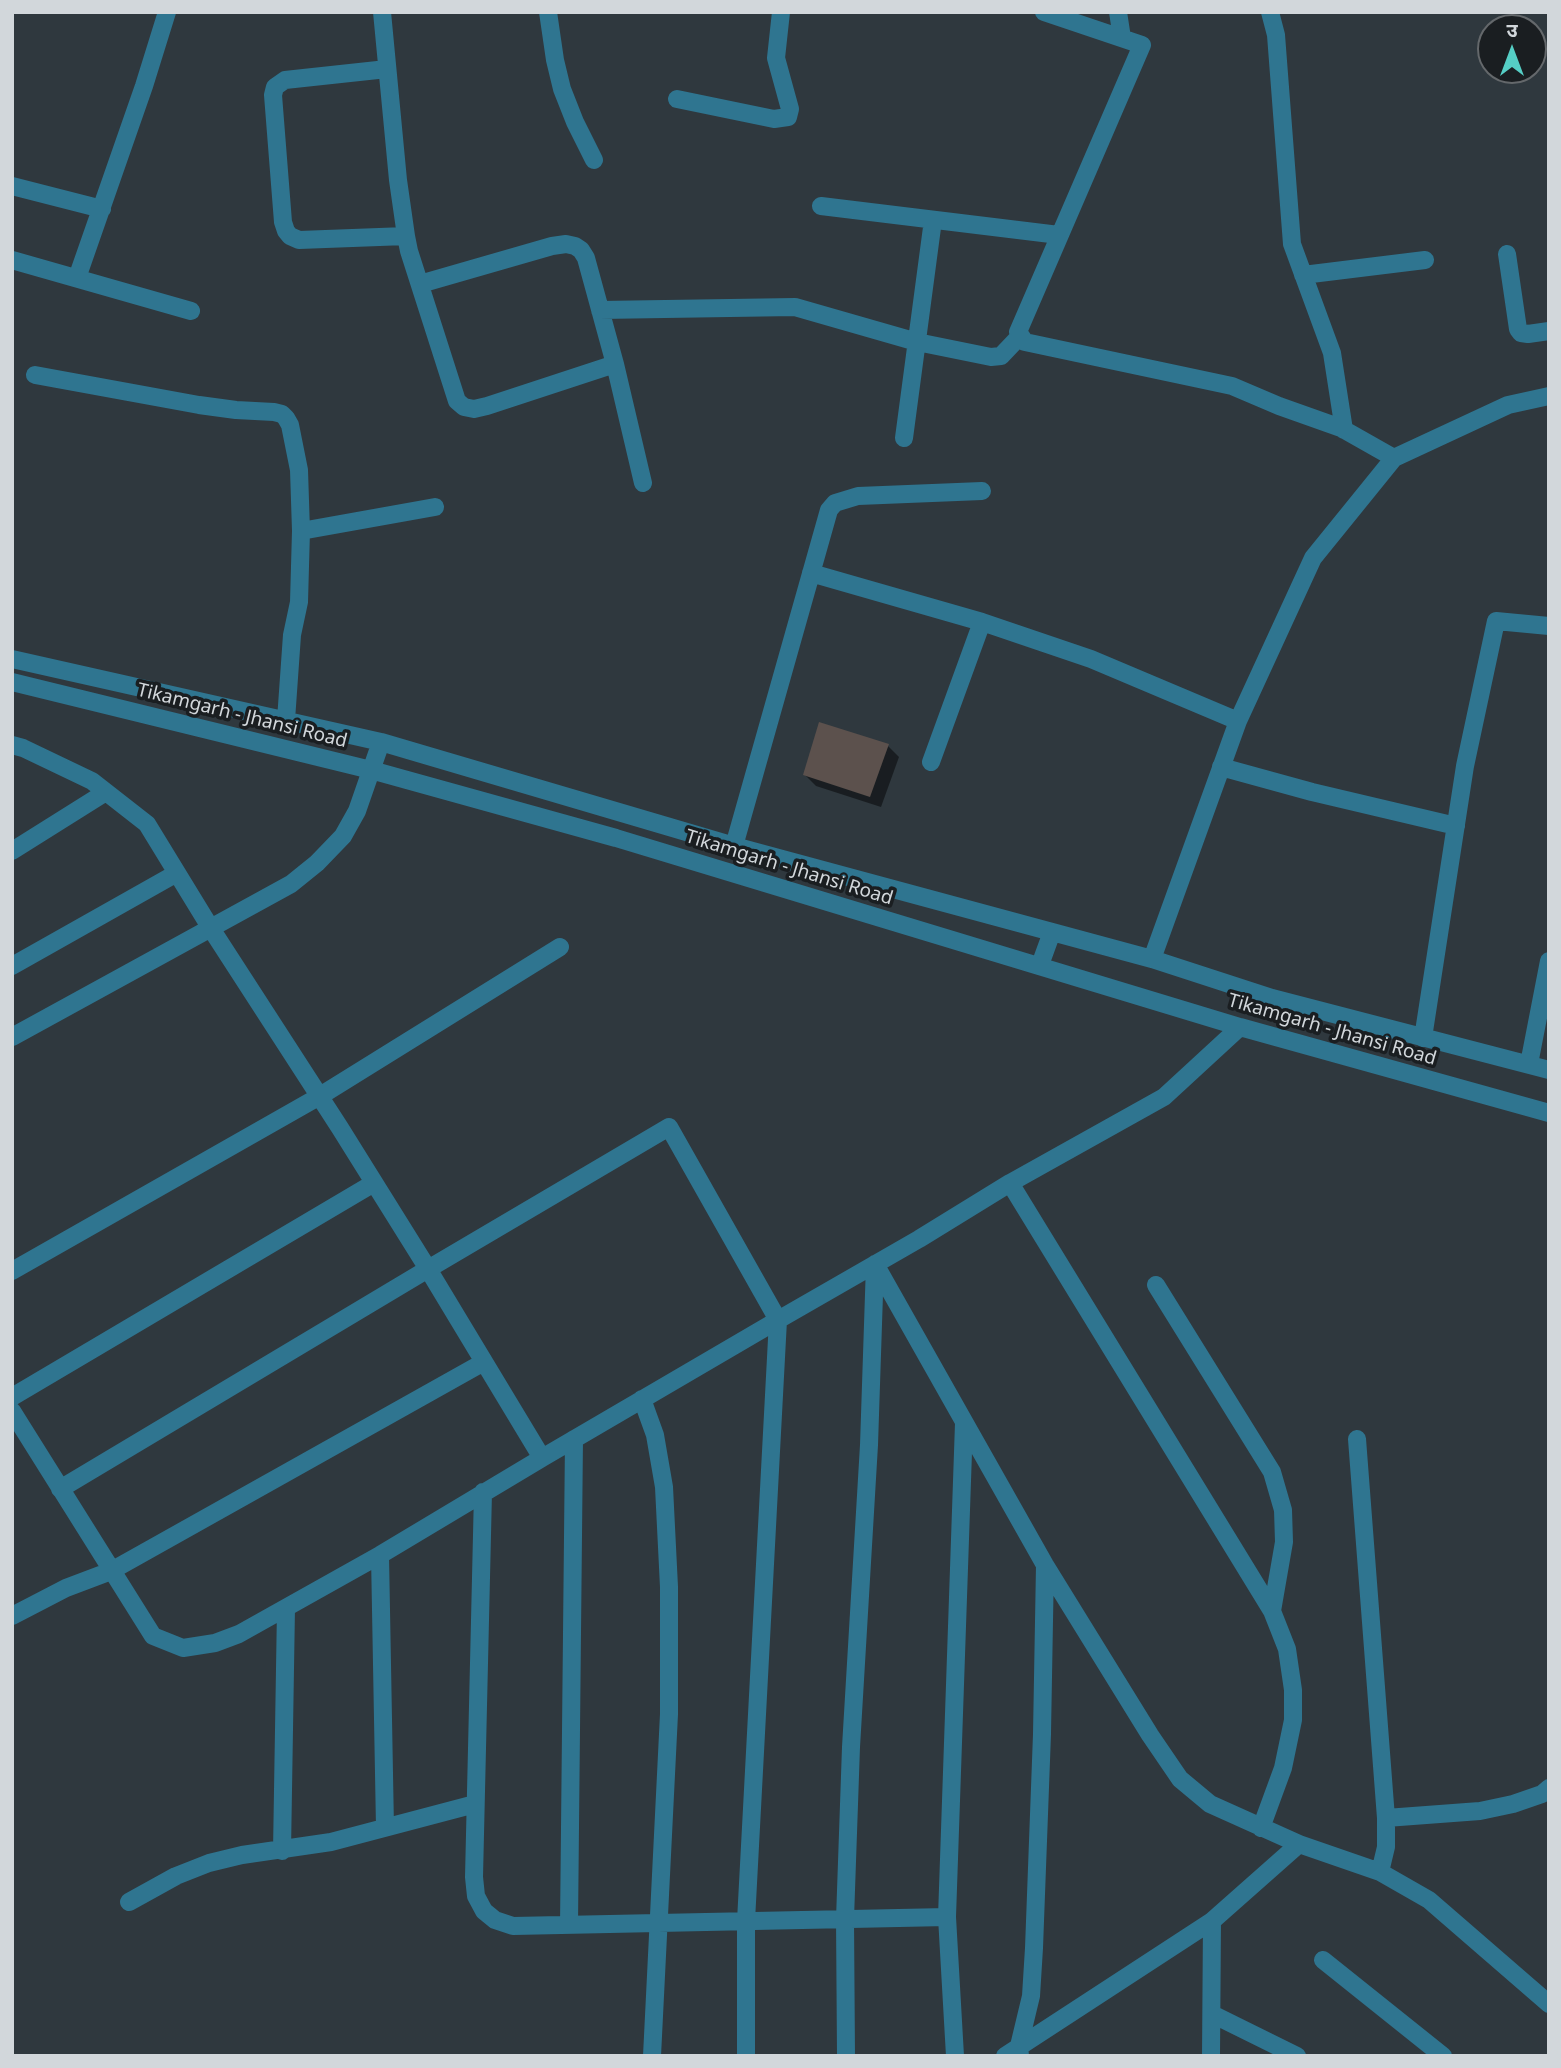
<!DOCTYPE html>
<meta charset="utf-8">
<style>
body{margin:0}
#map{position:relative;width:1561px;height:2068px;overflow:hidden;background:#2f383e;font-family:"Noto Sans","Noto Sans Devanagari",sans-serif}
canvas{display:block}
.frame{position:absolute;inset:0;border:14px solid #d2d7db;pointer-events:none}
.north{position:absolute;left:1477px;top:14px;width:70px;height:70px;box-sizing:border-box;background:#1a1e21;border:2px solid #64686b;border-radius:50%;rotate:0deg;font-size:19px;font-weight:700;line-height:28px;text-align:center;color:#d2d7db}
.north::after{content:'';display:block;margin:auto;width:24px;height:32px;background:#55cec5;clip-path:polygon(50% 0,100% 100%,50% 72%,0 100%)}
</style>
<div id="map">
<canvas width="1561" height="2068"></canvas>
<div class="frame"></div>
<div class="north">उ</div>
</div>
<script>
const ctx = document.querySelector('canvas').getContext('2d');
ctx.lineJoin = 'round';
function fillPath(path, color) { ctx.fillStyle = color; ctx.fill(path, 'evenodd'); }
const toPath = rows => new Path2D(rows.map(r => 'M' + r).join(''));
function stroke(path, color, width, dash) { ctx.strokeStyle = color; ctx.lineWidth = width; ctx.lineCap = dash ? 'butt' : 'round'; ctx.setLineDash(dash || []); ctx.stroke(path); }
function drawText(font, color, halo, rows, align = 'center') {
  ctx.font = font + ' "Noto Sans",sans-serif'; ctx.lineWidth = 7; ctx.setLineDash([]); ctx.textBaseline = 'middle'; ctx.strokeStyle = halo; ctx.fillStyle = color; for (const [text, x, y, turn = 0] of rows) {
    ctx.save(); ctx.translate(x, y); ctx.rotate((+turn || 0) * Math.PI / 180); ctx.textAlign = isNaN(turn) ? turn : align; if (halo) ctx.strokeText(text, 0, 0); ctx.fillText(text, 0, 0); ctx.restore();
  }
}
fillPath(toPath([
 [888,746,899,757,881,807,816,786,805,775]
]), '#0007');
fillPath(toPath([
 [819,722,889,744,870,797,803,775]
]), '#5c514d');
stroke(toPath([
 [382,12,398,180,406,236,409,251,457,401,464,407,474,409,487,406,615,364],
 [548,12,555,60,562,89,575,122,594,160],
 [1044,12,1142,45,1018,332,1025,342,1232,386,1279,406,1341,428,1394,458],
 [1118,12,1122,38],
 [1270,12,1276,35,1292,244,1332,353,1344,430],
 [387,69,285,80,275,87,273,95,283,222,286,231,290,236,299,240,406,236],
 [677,99,774,119,788,117,790,109,776,58,781,12],
 [12,186,102,209],
 [821,206,1059,235],
 [1507,254,1518,329,1521,333,1528,334,1549,331],
 [12,260,191,311],
 [1303,275,1425,260],
 [77,278,144,86,167,12],
 [420,284,552,246,566,244,575,246,581,250,586,258,615,364,643,483],
 [600,310,795,307,917,342,991,357,1001,356,1020,336],
 [35,375,199,405,236,410,274,412,282,414,286,418,290,425,299,470,301,531,299,602,292,635,286,720],
 [904,438,933,220],
 [301,531,435,507],
 [811,573,982,622,1091,659,1238,721],
 [12,659,381,742,734,846,1152,959,1272,998,1549,1070],
 [12,682,371,770,616,838,1240,1027,1549,1113],
 [12,745,23,748,92,781,147,824,210,927,340,1128,428,1269,60,1489],
 [931,762,982,622],
 [1221,767,1312,792,1456,826],
 [734,846,829,510,835,503,858,496,982,491],
 [12,851,106,792],
 [1152,959,1238,721,1313,558,1394,458,1508,405,1549,396],
 [1040,965,1052,932],
 [12,966,177,873],
 [12,1037,291,884,317,863,343,836,357,811,381,742],
 [1423,1038,1465,766,1496,621,1549,626],
 [1529,1064,1549,961],
 [1010,1183,1272,1611,1287,1649,1293,1690,1293,1720,1283,1768,1261,1828],
 [875,1264,1045,1565,1150,1735,1180,1779,1210,1804,1299,1844,1380,1872,1429,1900,1549,2004],
 [12,1271,320,1096,560,947],
 [1156,1285,1272,1472,1283,1510,1284,1542,1272,1611],
 [778,1320,542,1458,428,1269,669,1127,778,1320,919,1239,1010,1183,1164,1097,1240,1027],
 [12,1397,374,1183],
 [642,1399,655,1435,664,1487,669,1587,669,1714,652,2056],
 [12,1411,153,1636,183,1648,215,1643,239,1634,380,1555,542,1458],
 [1357,1439,1386,1818,1386,1847,1380,1872],
 [483,1492,474,1877,476,1896,484,1911,495,1920,513,1926,947,1917],
 [380,1555,385,1828],
 [12,1616,66,1588,111,1571,484,1362],
 [1386,1818,1480,1811,1513,1804,1542,1794,1549,1788],
 [282,1851,286,1608],
 [129,1902,176,1876,209,1863,242,1855,331,1842,475,1804],
 [569,1925,574,1439],
 [1323,1960,1443,2056],
 [1212,2014,1297,2056],
 [746,2056,746,1921,778,1320],
 [846,2056,845,1919,851,1747,869,1445,875,1264],
 [955,2056,947,1917,964,1423],
 [1005,2056,1212,1921,1299,1844],
 [1020,2056,1019,2046,1031,1996,1034,1948,1042,1734,1045,1565],
 [1211,2056,1212,1921]
]), '#2f7590', 18);
drawText('19px', '#d2d7db', '#1a1e21', [
 ["Tikamgarh - Jhansi Road",242,716,14],
 ["Tikamgarh - Jhansi Road",789,868,17],
 ["Tikamgarh - Jhansi Road",1332,1030,16]
]);
</script>
